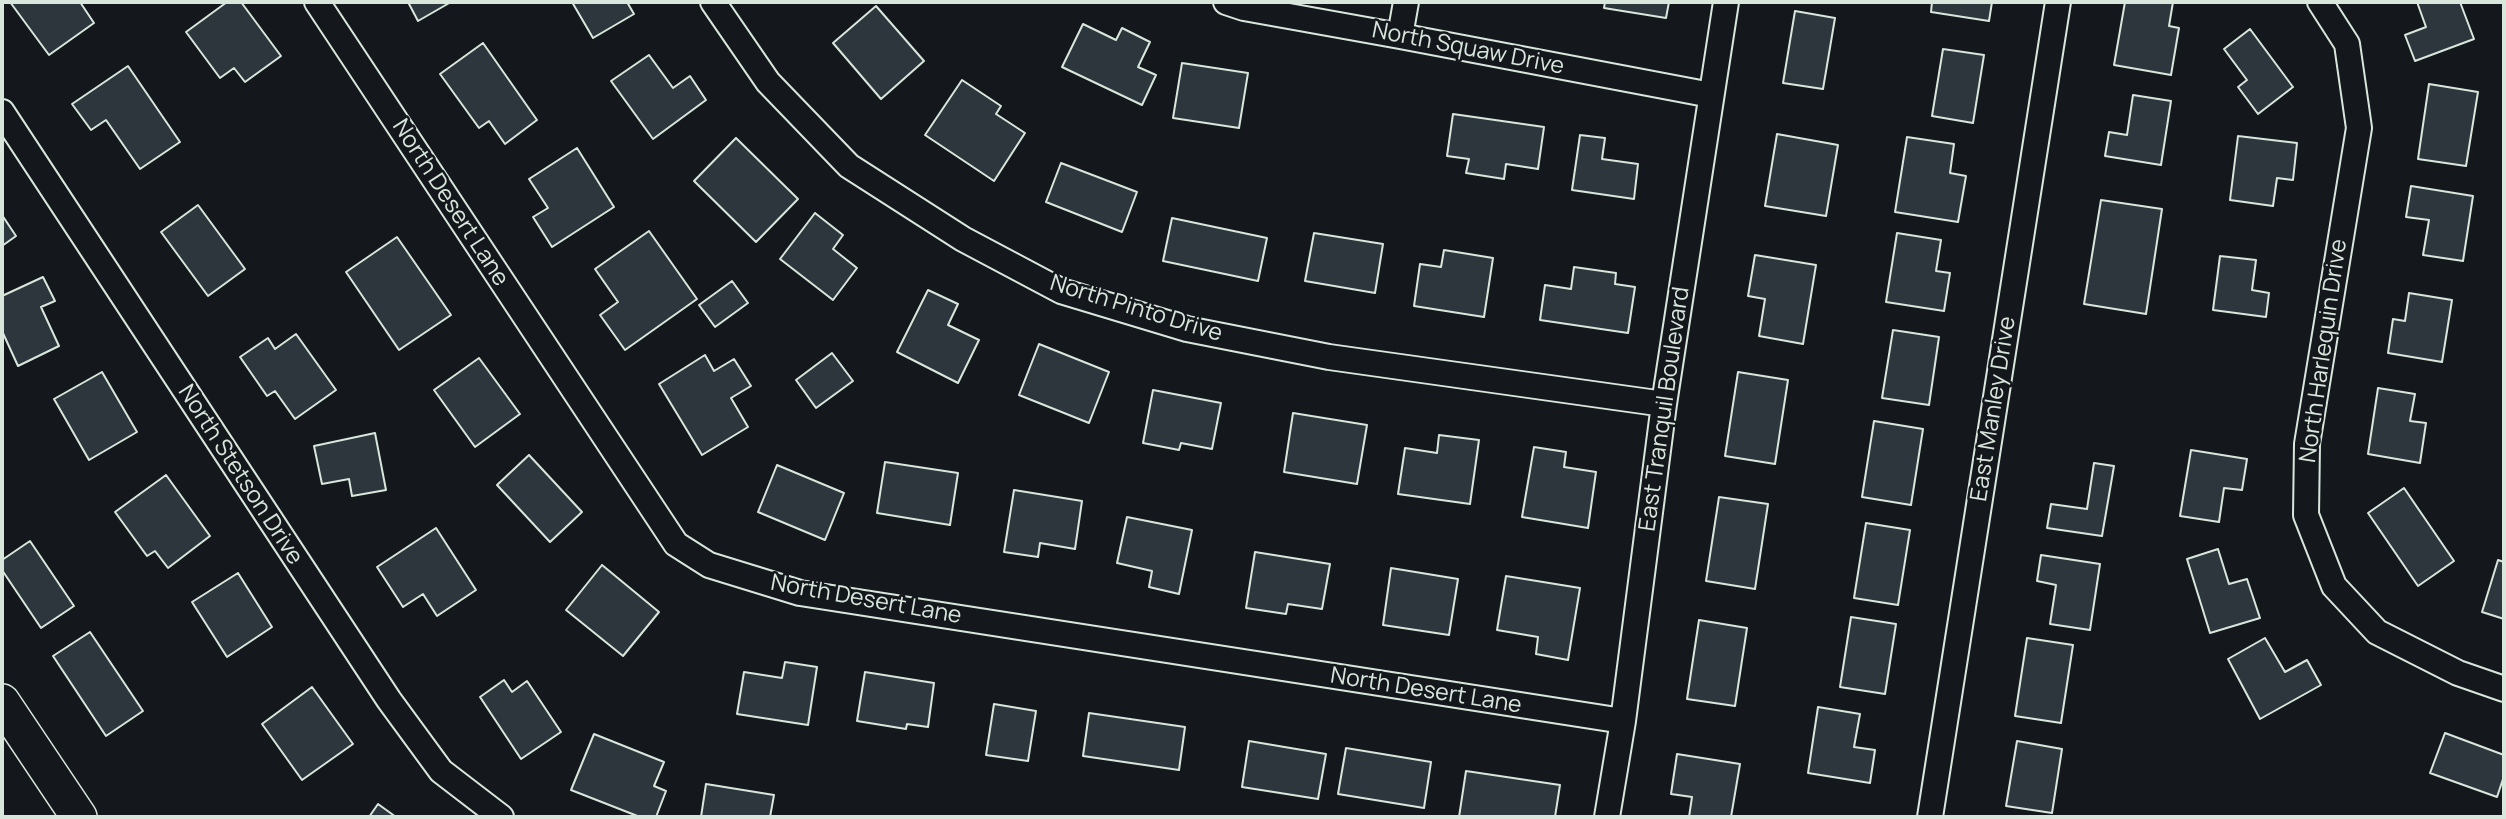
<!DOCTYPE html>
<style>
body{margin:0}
#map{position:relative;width:2506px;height:819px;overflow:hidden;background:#14181c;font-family:Manrope,sans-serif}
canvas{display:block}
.frame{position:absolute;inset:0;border:4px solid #d8e6dc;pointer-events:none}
</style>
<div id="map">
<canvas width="2506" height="819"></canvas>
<div class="frame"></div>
</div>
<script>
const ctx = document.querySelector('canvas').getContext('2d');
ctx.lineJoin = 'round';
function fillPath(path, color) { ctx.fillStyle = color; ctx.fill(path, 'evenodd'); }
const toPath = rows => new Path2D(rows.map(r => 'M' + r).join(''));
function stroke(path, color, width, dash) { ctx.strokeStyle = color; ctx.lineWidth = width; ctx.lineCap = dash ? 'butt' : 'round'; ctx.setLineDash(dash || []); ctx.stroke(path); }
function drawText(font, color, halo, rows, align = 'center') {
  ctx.font = font + ' Manrope,sans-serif'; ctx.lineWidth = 5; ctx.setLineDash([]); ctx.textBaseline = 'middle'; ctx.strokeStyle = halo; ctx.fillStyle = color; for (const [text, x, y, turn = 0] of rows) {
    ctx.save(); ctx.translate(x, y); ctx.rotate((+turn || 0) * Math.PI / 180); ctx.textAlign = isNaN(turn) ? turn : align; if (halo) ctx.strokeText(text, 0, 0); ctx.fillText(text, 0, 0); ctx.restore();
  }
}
const building = toPath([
 [10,2,80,2,94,23,49,55,10,2],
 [227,2,241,2,281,56,245,82,234,68,220,78,186,32,227,2],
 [408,2,451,2,418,21,408,2],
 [572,2,627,2,634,14,593,38,572,2],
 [1605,2,1669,2,1666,18,1604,8,1605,2],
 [1932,2,1992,2,1989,21,1931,12,1932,2],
 [2125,2,2173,2,2169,26,2179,28,2171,75,2114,65,2125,2],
 [2417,2,2460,2,2474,39,2415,61,2405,35,2426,27,2417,2],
 [876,6,924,61,881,99,833,43,876,6],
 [1795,11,1835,18,1823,89,1783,83,1795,11],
 [1083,24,1116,40,1122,28,1150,42,1138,67,1156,75,1142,105,1062,67,1083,24],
 [2250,29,2293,87,2258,114,2238,87,2247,80,2224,49,2250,29],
 [483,43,537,120,505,144,489,121,479,128,440,74,483,43],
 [1943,49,1984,55,1973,123,1932,116,1943,49],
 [649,55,673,88,690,76,706,100,653,139,611,81,649,55],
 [1182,63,1248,73,1239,128,1173,118,1182,63],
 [128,66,180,142,140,169,106,120,91,130,72,104,128,66],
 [962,80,1001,106,996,114,1025,133,994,181,925,135,962,80],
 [2429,84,2478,92,2466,166,2418,159,2429,84],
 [2133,95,2171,101,2161,165,2105,156,2109,132,2127,135,2133,95],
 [1453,114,1544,127,1538,169,1506,164,1504,179,1466,173,1469,159,1447,156,1453,114],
 [1777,134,1838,145,1826,216,1765,206,1777,134],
 [1580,135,1605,138,1602,159,1638,164,1634,199,1572,190,1580,135],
 [2238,136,2297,143,2293,180,2277,178,2273,206,2230,200,2238,136],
 [1907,137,1954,144,1950,173,1966,176,1958,222,1895,212,1907,137],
 [736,138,798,199,756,242,694,181,736,138],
 [577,148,614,207,552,247,533,217,548,208,529,179,577,148],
 [1061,163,1137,192,1122,232,1046,202,1061,163],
 [2411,186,2473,196,2463,261,2423,255,2429,220,2406,217,2411,186],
 [2101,200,2162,209,2146,314,2084,304,2101,200],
 [198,205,245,269,208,296,161,232,198,205],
 [815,213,843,235,833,249,857,268,833,300,780,259,815,213],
 [2,215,16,236,2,246,2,215],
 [1172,218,1267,238,1258,281,1163,261,1172,218],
 [649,231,697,299,625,350,600,315,618,302,595,269,649,231],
 [1314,233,1383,244,1375,293,1305,281,1314,233],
 [1897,233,1941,240,1936,271,1950,273,1944,311,1886,302,1897,233],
 [397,237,451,315,399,350,346,272,397,237],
 [1444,250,1493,258,1484,317,1414,306,1420,264,1441,267,1444,250],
 [1755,255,1816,265,1803,344,1759,336,1765,299,1748,296,1755,255],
 [2220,256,2256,260,2252,290,2269,293,2266,317,2213,310,2220,256],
 [1574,267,1616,273,1615,284,1635,287,1628,333,1540,320,1545,285,1571,289,1574,267],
 [43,277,55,301,41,307,59,346,18,366,2,331,2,296,43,277],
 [732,281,748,303,715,327,699,305,732,281],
 [928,290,958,304,948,325,979,340,958,383,897,352,928,290],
 [2409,293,2452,300,2442,362,2388,353,2393,319,2405,321,2409,293],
 [1893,330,1939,337,1929,405,1882,398,1893,330],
 [296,334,336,390,295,419,275,391,267,396,240,357,268,338,275,349,296,334],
 [1039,344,1109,372,1089,423,1019,395,1039,344],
 [832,353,853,381,816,408,796,380,832,353],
 [705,355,714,371,734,359,751,386,731,398,748,427,702,455,659,384,705,355],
 [479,358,520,414,475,447,434,390,479,358],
 [102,372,137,432,89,460,54,399,102,372],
 [1738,372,1788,380,1775,464,1725,456,1738,372],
 [2378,388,2415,394,2410,421,2426,423,2420,463,2368,454,2378,388],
 [1153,390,1221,403,1212,449,1181,443,1179,450,1143,443,1153,390],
 [1293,413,1367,425,1357,484,1284,472,1293,413],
 [1874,421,1923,429,1911,505,1862,497,1874,421],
 [375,433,386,490,352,496,349,479,322,484,314,446,375,433],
 [1439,435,1479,440,1470,504,1398,494,1405,448,1437,453,1439,435],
 [1534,447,1566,452,1564,467,1596,472,1588,528,1522,517,1534,447],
 [2191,450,2247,459,2242,490,2224,488,2219,522,2180,516,2191,450],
 [529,455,582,512,550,542,497,485,529,455],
 [885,462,958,473,950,525,877,513,885,462],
 [2094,463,2114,466,2102,536,2047,528,2051,504,2087,509,2094,463],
 [777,465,844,493,825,540,758,512,777,465],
 [166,475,210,536,168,568,155,551,147,556,115,512,166,475],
 [2404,488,2454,561,2418,586,2368,513,2404,488],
 [1014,490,1082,501,1075,549,1040,543,1038,557,1004,552,1014,490],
 [1719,497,1768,504,1755,589,1706,581,1719,497],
 [1127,517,1192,530,1179,594,1149,587,1152,571,1117,563,1127,517],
 [1866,523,1910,530,1898,605,1854,598,1866,523],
 [436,528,476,590,437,616,423,594,403,607,377,567,436,528],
 [30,541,74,606,41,628,2,570,2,560,30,541],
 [2218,549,2229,584,2247,579,2260,618,2210,633,2187,559,2218,549],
 [1255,552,1330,564,1322,609,1288,604,1286,614,1246,608,1255,552],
 [2041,555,2100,564,2090,630,2050,624,2056,585,2037,581,2041,555],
 [2498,560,2504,562,2504,619,2482,612,2498,560],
 [602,565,659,612,623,656,566,610,602,565],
 [1391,568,1458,579,1449,635,1383,625,1391,568],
 [238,573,272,627,227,657,192,602,238,573],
 [1506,576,1580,588,1568,660,1536,654,1538,637,1497,630,1506,576],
 [1851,617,1896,624,1885,694,1840,687,1851,617],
 [1699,620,1747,628,1735,706,1687,699,1699,620],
 [90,632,143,711,106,736,53,656,90,632],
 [2027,638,2073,645,2061,723,2015,716,2027,638],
 [2265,638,2285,672,2307,660,2321,685,2260,719,2228,659,2265,638],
 [785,662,817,667,808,725,737,714,744,672,782,678,785,662],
 [865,672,934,683,928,727,907,724,906,729,857,721,865,672],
 [504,680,512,692,527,681,561,732,521,759,480,697,504,680],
 [312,687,353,744,302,780,262,724,312,687],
 [994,704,1036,711,1028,761,986,755,994,704],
 [1818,707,1860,714,1854,747,1875,750,1870,783,1808,773,1818,707],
 [1089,713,1185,727,1179,770,1083,756,1089,713],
 [2445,733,2504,755,2504,776,2497,797,2430,773,2445,733],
 [594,734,664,762,654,786,666,791,656,817,640,817,571,790,594,734],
 [1249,741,1326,754,1318,799,1242,787,1249,741],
 [2017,741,2062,749,2052,813,2006,806,2017,741],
 [1346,748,1431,762,1424,808,1338,794,1346,748],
 [1677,754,1740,764,1731,817,1689,817,1692,797,1671,794,1677,754],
 [1466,771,1560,785,1555,817,1459,817,1466,771],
 [706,784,774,795,770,817,701,817,706,784],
 [378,804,396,817,369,817,378,804]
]);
fillPath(building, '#2c363c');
stroke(building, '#d8e6dc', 2);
const street = toPath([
 [317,2,676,544,709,565,800,593,1623,721],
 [713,2,768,82,849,166,963,239,1061,291,1187,329,1329,357,1664,404],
 [1226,2,1244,8,1400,36,1711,95],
 [2320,2,2347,44,2359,128,2307,444,2306,515,2334,586,2377,632,2458,673,2504,689],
 [1400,36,1406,2],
 [2,112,389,700,441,771,501,817],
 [1607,817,1623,721,1664,404,1726,2],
 [1930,817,2058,2]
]);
const secondary = toPath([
 [2,702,79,817]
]);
stroke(street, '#d8e6dc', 28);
stroke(secondary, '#d8e6dc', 38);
stroke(street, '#14181c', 24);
stroke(secondary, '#14181c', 35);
drawText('23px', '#d8e6dc', '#14181c', [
 ["North Squaw Drive",1468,49,11],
 ["North Desert Lane",450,203,57],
 ["North Pinto Drive",1136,309,17],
 ["North Harlequin Drive",2324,351,-82],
 ["East Tranquil Boulevard",1665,409,-82],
 ["East Manley Drive",1994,409,-81],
 ["North Stetson Drive",240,475,57],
 ["North Desert Lane",866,600,10],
 ["North Desert Lane",1426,691,9]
]);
</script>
